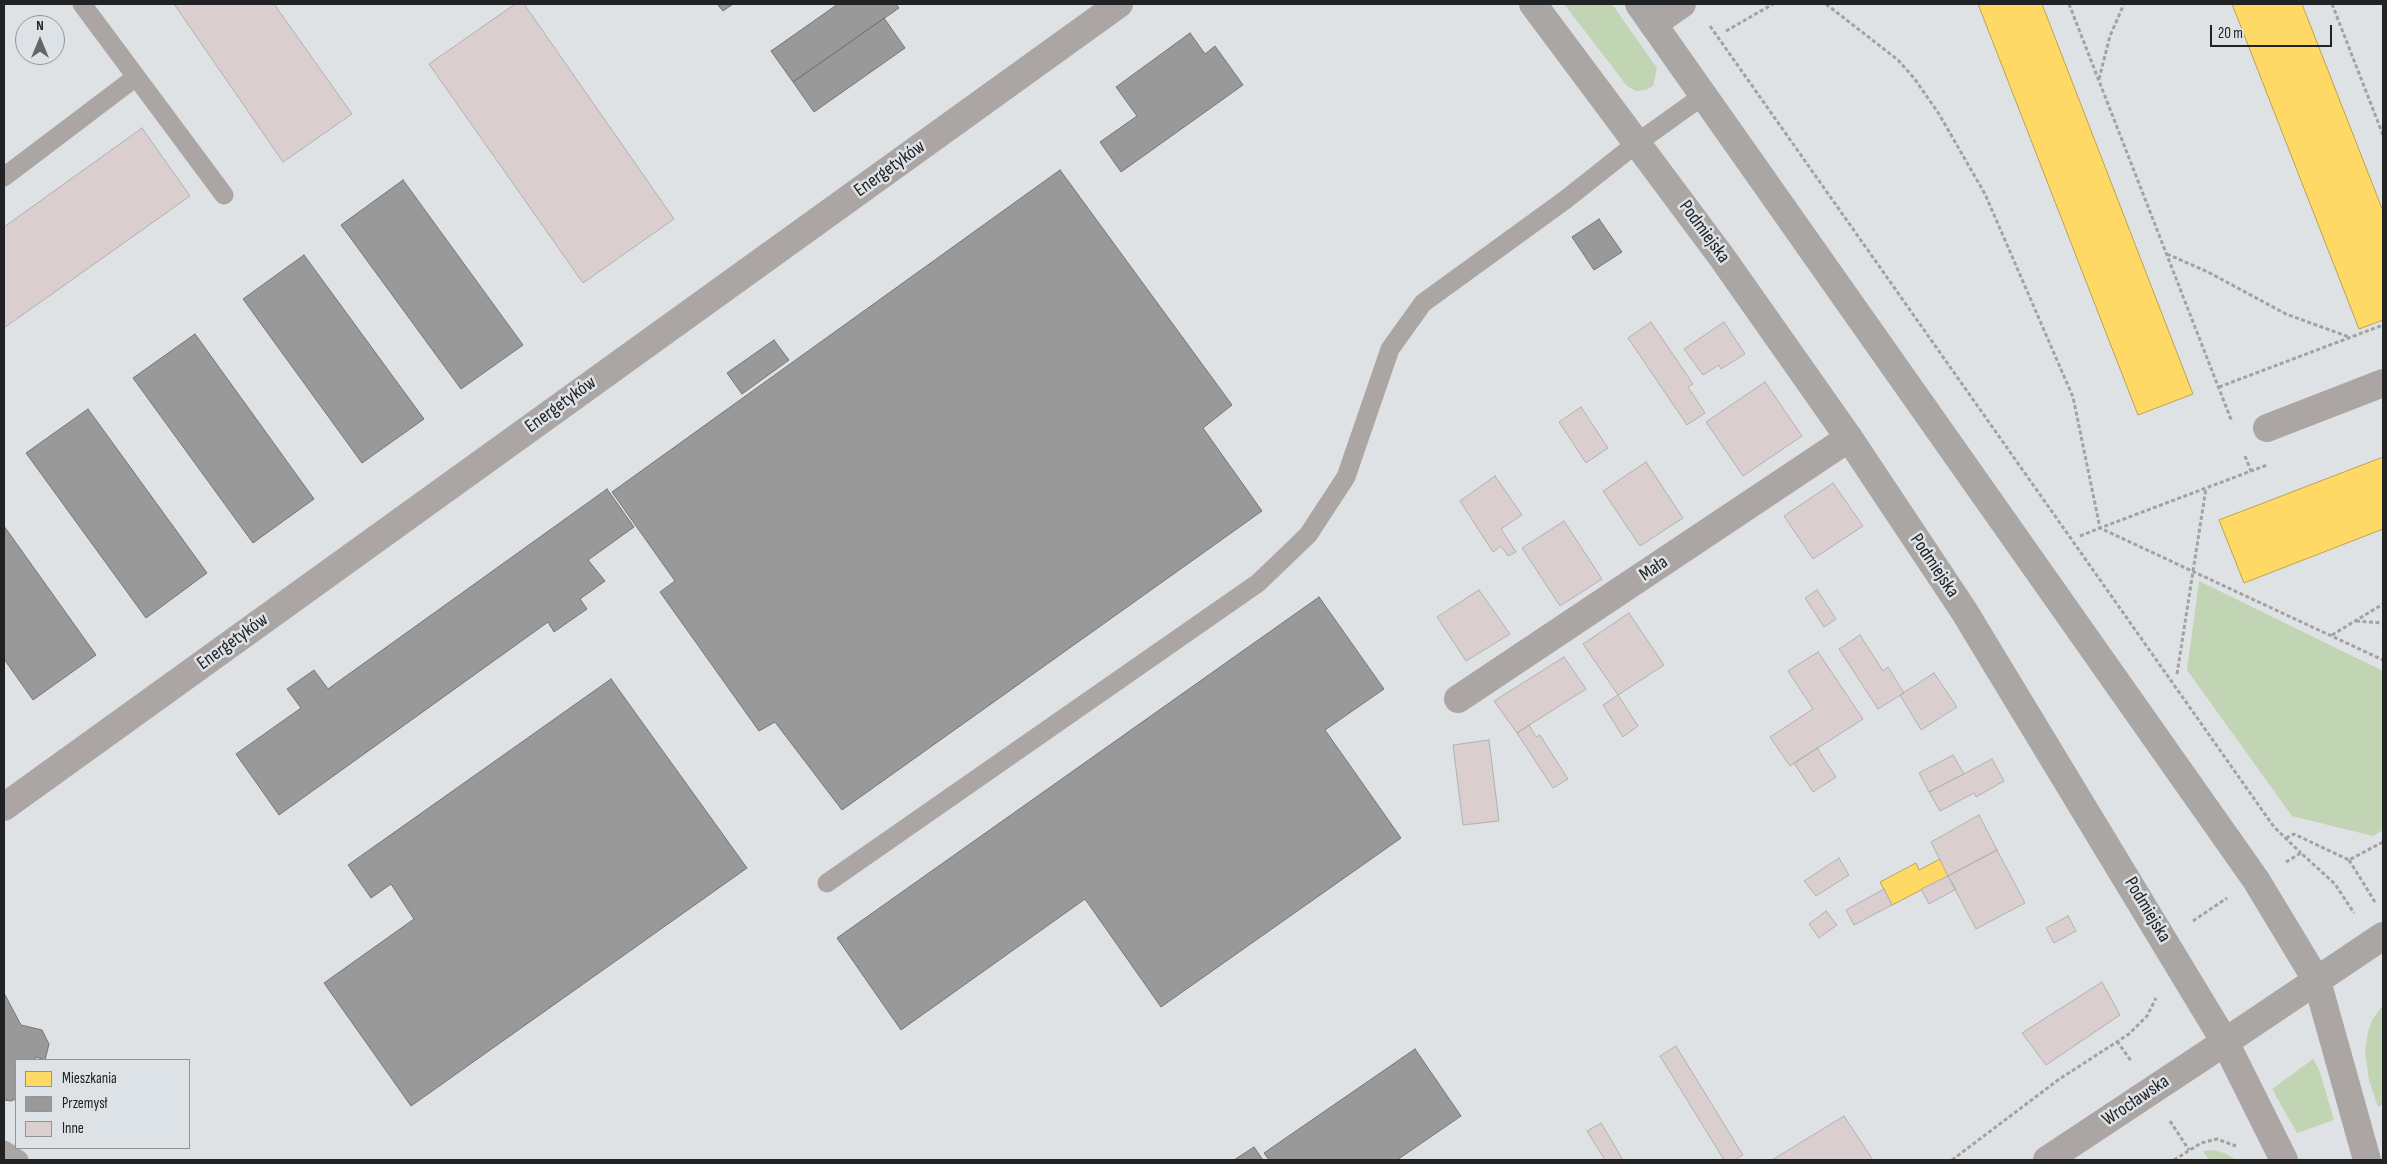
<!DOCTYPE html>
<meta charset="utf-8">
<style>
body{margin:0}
#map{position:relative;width:2387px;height:1164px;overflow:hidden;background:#dfe2e5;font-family:"Sofia Sans Condensed",sans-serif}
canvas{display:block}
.frame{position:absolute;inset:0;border:5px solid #202224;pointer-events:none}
.legend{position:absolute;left:15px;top:1059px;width:175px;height:90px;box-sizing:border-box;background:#dde2e7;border:1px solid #919599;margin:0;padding:6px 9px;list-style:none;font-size:15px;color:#202224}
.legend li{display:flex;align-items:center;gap:10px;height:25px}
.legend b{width:25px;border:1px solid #919599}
.north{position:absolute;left:15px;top:15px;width:50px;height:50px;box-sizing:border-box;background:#dde2e7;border:1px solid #919599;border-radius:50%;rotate:0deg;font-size:14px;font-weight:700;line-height:20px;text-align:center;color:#202224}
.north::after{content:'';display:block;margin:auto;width:18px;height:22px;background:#636568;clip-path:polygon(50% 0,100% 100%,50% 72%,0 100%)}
.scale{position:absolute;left:2210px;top:25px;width:122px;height:22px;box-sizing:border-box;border:2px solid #202224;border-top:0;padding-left:6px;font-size:15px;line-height:18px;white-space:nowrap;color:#202224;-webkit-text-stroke:4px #dde2e7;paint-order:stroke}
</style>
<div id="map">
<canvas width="2387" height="1164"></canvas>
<div class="frame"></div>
<ul class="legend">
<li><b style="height:14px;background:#ffd966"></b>Mieszkania</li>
<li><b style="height:14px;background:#999"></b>Przemysł</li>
<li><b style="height:14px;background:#dacece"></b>Inne</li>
</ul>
<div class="north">N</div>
<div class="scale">20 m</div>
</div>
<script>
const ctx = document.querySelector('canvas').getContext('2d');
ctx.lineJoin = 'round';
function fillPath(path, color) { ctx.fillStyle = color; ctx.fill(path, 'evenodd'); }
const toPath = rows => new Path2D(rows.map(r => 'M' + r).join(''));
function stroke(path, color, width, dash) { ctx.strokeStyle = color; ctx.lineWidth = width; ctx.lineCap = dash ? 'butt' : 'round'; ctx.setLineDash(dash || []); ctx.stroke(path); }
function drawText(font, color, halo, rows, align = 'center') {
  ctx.font = font + ' "Sofia Sans Condensed",sans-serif'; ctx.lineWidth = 5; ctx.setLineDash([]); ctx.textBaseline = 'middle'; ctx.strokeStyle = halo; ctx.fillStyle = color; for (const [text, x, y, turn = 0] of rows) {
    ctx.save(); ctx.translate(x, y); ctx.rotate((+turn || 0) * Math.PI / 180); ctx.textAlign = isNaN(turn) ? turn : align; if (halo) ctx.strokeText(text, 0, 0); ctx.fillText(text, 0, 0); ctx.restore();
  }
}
fillPath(toPath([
 [1564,4,1612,4,1657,68,1653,86,1645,90,1636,91,1627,86],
 [2199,581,2383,671,2383,830,2373,836,2292,816,2187,670],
 [2383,1005,2383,1104,2378,1107,2369,1080,2365,1053,2368,1032,2372,1020],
 [2313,1059,2319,1069,2334,1120,2297,1133,2272,1089],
 [2213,1150,2224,1153,2237,1160,2209,1160,2203,1151]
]), '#c1d4b4');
const homes = toPath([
 [1978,4,2042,4,2193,394,2138,415,1978,4],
 [2232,4,2302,4,2383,211,2383,320,2359,329,2232,4],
 [2383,457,2383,529,2244,583,2219,520,2383,457],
 [1940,859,1948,876,1892,905,1880,882,1916,863,1919,870,1940,859]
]);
fillPath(homes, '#ffd966');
stroke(homes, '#bca252', 1);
const industry = toPath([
 [717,4,733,4,723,11,717,4],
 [838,4,896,4,899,8,793,82,771,51,838,4],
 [884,18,905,48,814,112,793,82,884,18],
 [1190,33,1205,54,1215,46,1243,85,1121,172,1100,142,1137,116,1116,87,1190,33],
 [1060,170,1232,405,1203,428,1262,511,842,810,775,722,759,731,660,592,675,581,612,492,1060,170],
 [403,180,523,345,461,389,341,225,403,180],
 [1599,219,1622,252,1594,270,1572,237,1599,219],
 [304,255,424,419,362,463,243,299,304,255],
 [195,334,314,499,253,543,133,378,195,334],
 [774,340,789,360,742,394,727,373,774,340],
 [88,409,207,573,146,618,26,453,88,409],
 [607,489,634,527,588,560,605,581,580,599,587,609,554,632,548,622,279,815,236,754,301,708,287,689,314,670,328,689,607,489],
 [4,526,96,655,33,700,4,659,4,526],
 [1319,597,1384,689,1325,730,1401,838,1161,1007,1085,899,901,1030,837,938,1319,597],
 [611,679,747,868,411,1106,324,983,414,919,391,884,371,898,348,865,611,679],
 [4,993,21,1025,42,1030,49,1044,45,1060,36,1057,35,1060,16,1060,16,1099,11,1101,4,1100,4,993],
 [1415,1049,1461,1116,1397,1160,1269,1160,1264,1153,1415,1049],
 [1254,1147,1263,1160,1234,1160,1254,1147]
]);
fillPath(industry, '#999');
stroke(industry, '#757576', 1);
const building = toPath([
 [174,4,274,4,352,114,283,162,174,4],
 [515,4,524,4,674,219,583,283,429,64,515,4],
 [142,128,190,196,4,328,4,227,142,128],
 [1651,322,1693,384,1688,387,1705,413,1687,425,1628,338,1651,322],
 [1724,322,1745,354,1721,369,1719,365,1703,375,1684,349,1724,322],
 [1765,382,1802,436,1743,476,1706,422,1765,382],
 [1581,407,1608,448,1586,463,1559,422,1581,407],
 [1646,462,1683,518,1640,546,1603,491,1646,462],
 [1495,476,1522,515,1501,529,1516,552,1508,556,1501,546,1493,552,1460,501,1495,476],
 [1833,483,1863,526,1813,559,1784,516,1833,483],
 [1564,521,1602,579,1560,606,1522,548,1564,521],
 [1479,590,1510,634,1466,661,1437,617,1479,590],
 [1817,590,1836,619,1824,627,1805,598,1817,590],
 [1629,613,1664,665,1618,695,1583,644,1629,613],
 [1860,635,1883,671,1888,667,1904,693,1878,709,1839,649,1860,635],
 [1818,652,1863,719,1790,766,1770,737,1813,709,1788,671,1818,652],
 [1564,657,1586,689,1517,733,1494,701,1564,657],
 [1934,673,1957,707,1921,730,1900,695,1934,673],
 [1618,695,1638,726,1623,737,1603,705,1618,695],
 [1529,725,1536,737,1540,735,1568,779,1553,788,1517,733,1529,725],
 [1489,740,1499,821,1463,825,1453,745,1489,740],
 [1817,748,1836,777,1813,792,1794,763,1817,748],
 [1953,755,1964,774,1929,792,1919,773,1953,755],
 [1992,759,2004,781,1976,797,1974,793,1940,811,1929,792,1992,759],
 [1979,815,1997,850,1948,876,1931,842,1979,815],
 [1997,850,2025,903,1976,929,1948,876,1997,850],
 [1839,858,1849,875,1816,896,1804,881,1839,858],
 [1948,876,1956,889,1929,904,1921,889,1948,876],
 [1884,889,1892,905,1854,925,1846,910,1884,889],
 [1826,911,1837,925,1819,938,1809,924,1826,911],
 [2068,916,2076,931,2054,943,2046,928,2068,916],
 [2102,982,2120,1015,2046,1065,2022,1033,2102,982],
 [1676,1046,1743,1155,1734,1160,1724,1160,1660,1056,1676,1046],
 [1844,1116,1873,1160,1772,1160,1844,1116],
 [1601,1123,1623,1160,1605,1160,1587,1131,1601,1123]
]);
fillPath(building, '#dacece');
stroke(building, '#b0b0b1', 1);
stroke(toPath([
 [1826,4,1898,60,1914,78,1939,114,1985,194,2073,397,2100,528,2267,465],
 [2069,4,2232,422],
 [2332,4,2383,135],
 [1710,26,2274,827,2301,853],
 [1726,31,1773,4],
 [2099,79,2110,36,2124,4],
 [2167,254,2208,272,2286,314,2349,337],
 [2219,387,2383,325],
 [2245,456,2251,471],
 [2080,536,2100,528,2383,660],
 [2356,621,2383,623],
 [2332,635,2383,604],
 [2177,674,2206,488],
 [2286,838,2294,834,2349,860,2383,842],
 [2349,860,2375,902],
 [2286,862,2301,853,2335,884,2354,913],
 [2193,921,2227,898],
 [2117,1041,2131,1061],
 [2170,1121,2189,1150],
 [1952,1160,2058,1080,2129,1034,2147,1016,2156,998],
 [2174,1160,2201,1143,2217,1139,2236,1146]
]), '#a4a29f', 3, [4, 2.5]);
stroke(toPath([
 [82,4,224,195],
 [4,177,136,77],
 [827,883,1258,583,1308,535,1346,477,1390,349,1423,303,1565,200,1637,143,1704,95],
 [4,1150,19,1160]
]), '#aba6a4', 19);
stroke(toPath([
 [1653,24,1682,4],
 [2267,428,2383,383],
 [1458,699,1849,438],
 [4,807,1119,4],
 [2317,981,2367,1160],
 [2225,1042,2284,1160]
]), '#aba6a4', 28);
stroke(toPath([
 [2047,1160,2225,1042]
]), '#aba6a4', 28);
stroke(toPath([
 [1533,4,1721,256,1849,438,1964,611,2225,1042,2383,936],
 [1639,4,2256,880,2317,981]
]), '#a9a6a4', 28);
drawText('19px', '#202224', '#dde2e7', [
 ["Energetyków",890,169,-36],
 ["Podmiejska",1704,232,54],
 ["Energetyków",561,405,-36],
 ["Podmiejska",1934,566,56],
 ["Mała",1654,569,-34],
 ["Energetyków",233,642,-36],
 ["Podmiejska",2147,910,59],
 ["Wrocławska",2136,1101,-34]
]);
</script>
